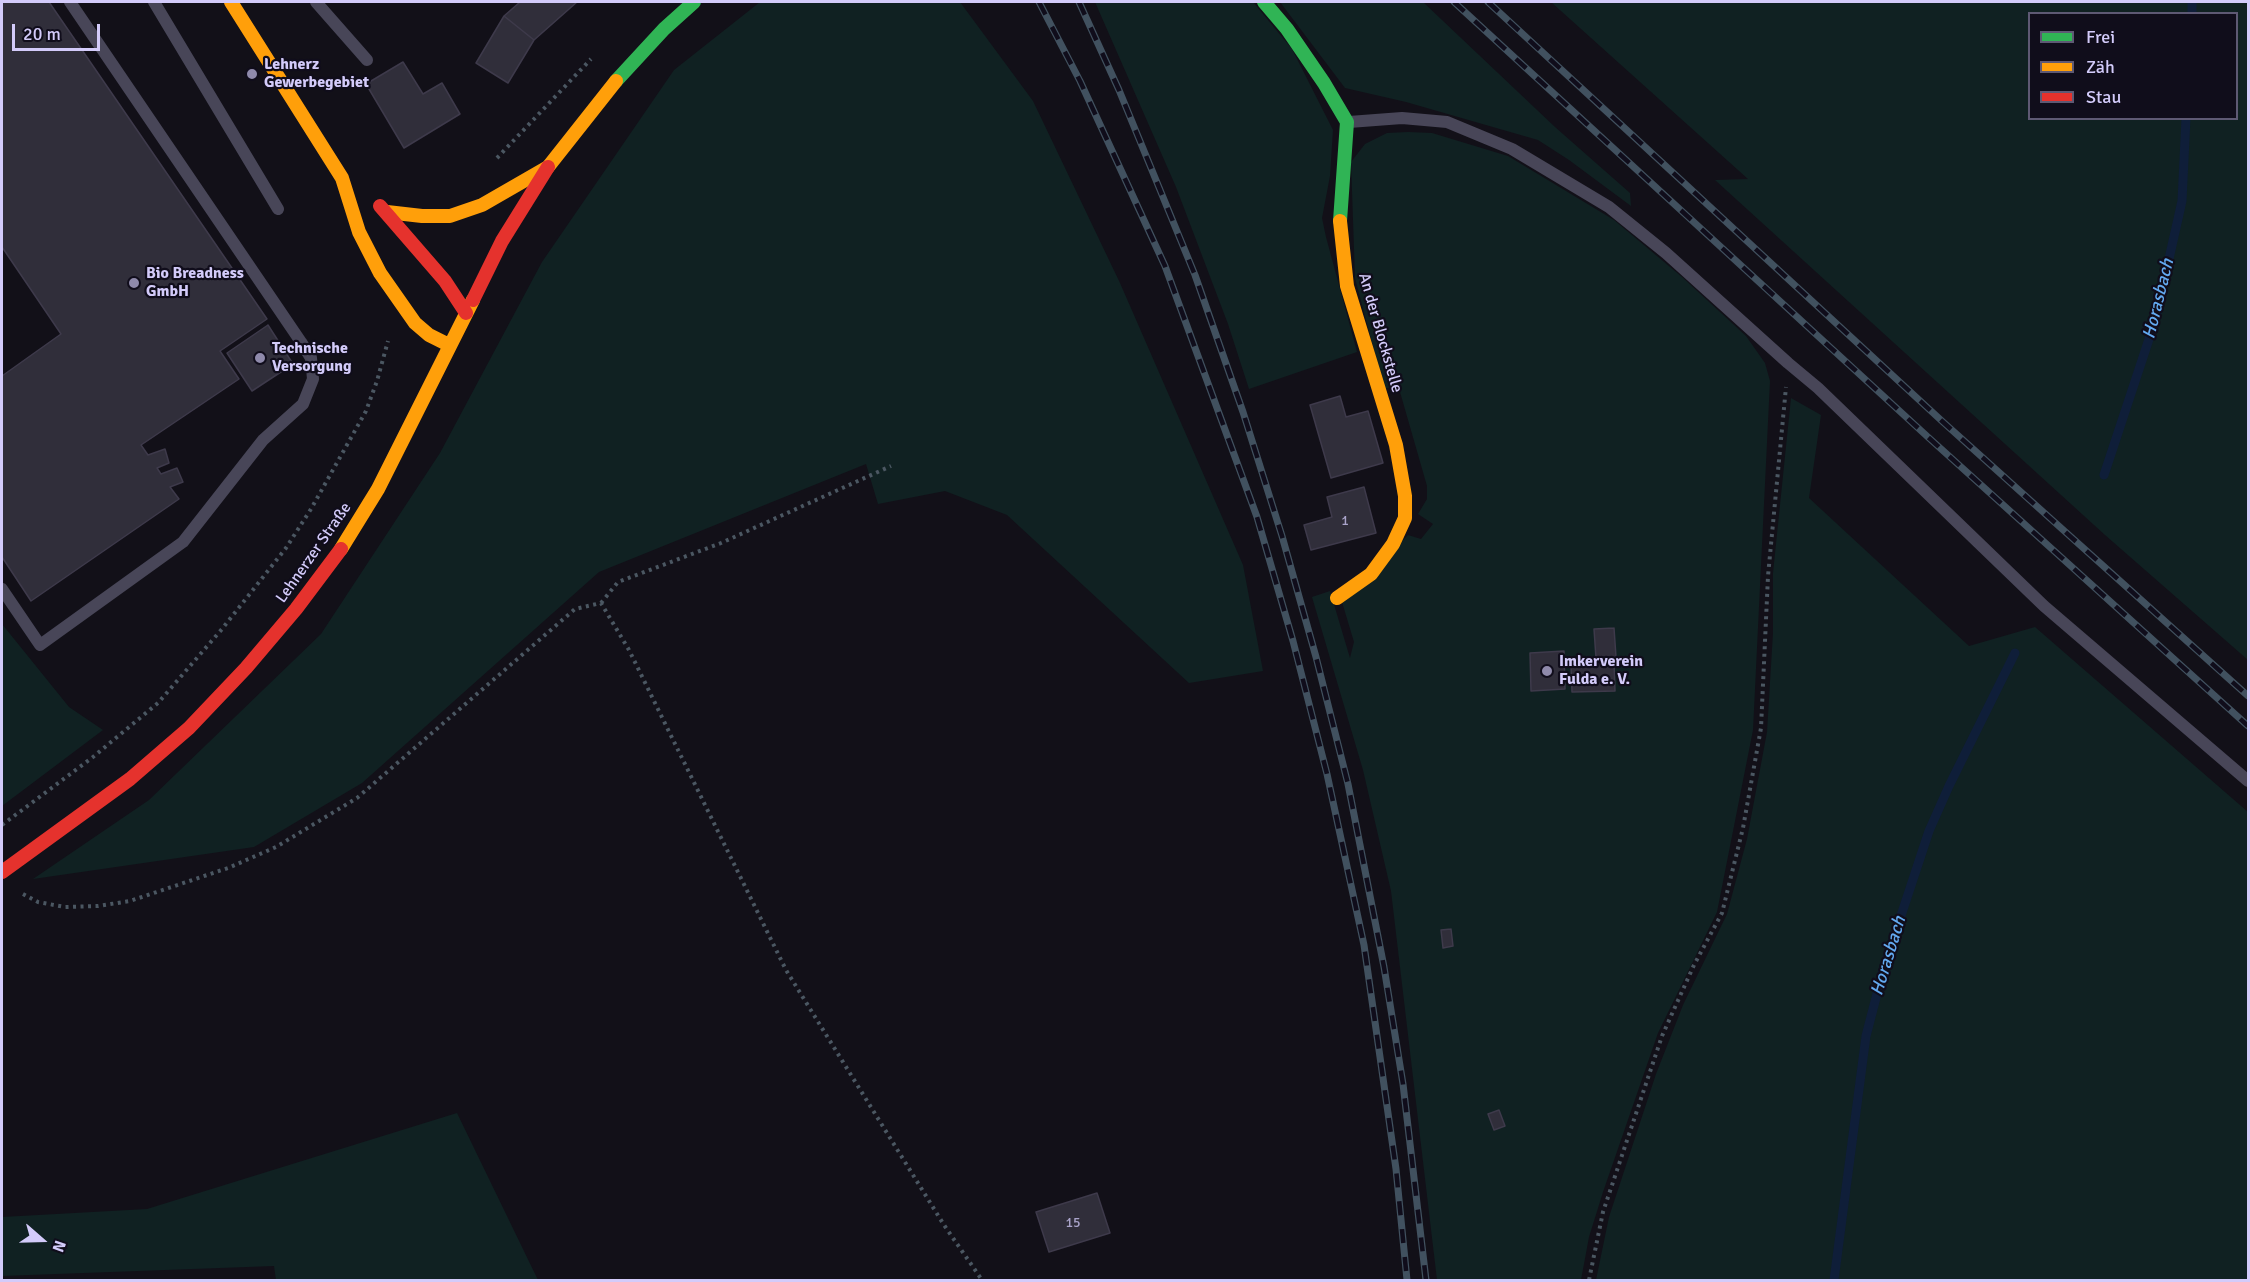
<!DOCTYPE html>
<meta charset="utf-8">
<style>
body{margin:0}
#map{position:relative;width:2250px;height:1282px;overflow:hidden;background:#121018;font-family:Signika,sans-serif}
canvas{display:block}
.frame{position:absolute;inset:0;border:3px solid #d3cbfa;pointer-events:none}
.legend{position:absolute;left:2028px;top:12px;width:210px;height:108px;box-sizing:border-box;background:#100d1b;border:2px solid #5e5974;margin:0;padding:8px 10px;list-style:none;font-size:18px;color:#d3cbfa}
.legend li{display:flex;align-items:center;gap:12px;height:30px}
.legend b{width:30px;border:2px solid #5e5974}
.north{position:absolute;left:12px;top:1210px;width:60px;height:60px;-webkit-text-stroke:4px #100d1b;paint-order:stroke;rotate:110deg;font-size:16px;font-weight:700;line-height:24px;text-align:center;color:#d3cbfa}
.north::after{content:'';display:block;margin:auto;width:21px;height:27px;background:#d3cbfa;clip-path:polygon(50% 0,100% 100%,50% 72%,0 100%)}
.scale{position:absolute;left:12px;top:24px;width:88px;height:27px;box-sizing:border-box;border:3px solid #d3cbfa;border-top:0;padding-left:8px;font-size:18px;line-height:21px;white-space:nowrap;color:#d3cbfa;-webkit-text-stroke:4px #100d1b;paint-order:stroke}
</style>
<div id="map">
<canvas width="2250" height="1282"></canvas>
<div class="frame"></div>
<ul class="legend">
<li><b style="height:8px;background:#30b455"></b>Frei</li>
<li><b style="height:8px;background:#ff9f0a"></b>Zäh</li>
<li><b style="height:8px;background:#e5322d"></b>Stau</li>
</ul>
<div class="north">N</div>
<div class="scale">20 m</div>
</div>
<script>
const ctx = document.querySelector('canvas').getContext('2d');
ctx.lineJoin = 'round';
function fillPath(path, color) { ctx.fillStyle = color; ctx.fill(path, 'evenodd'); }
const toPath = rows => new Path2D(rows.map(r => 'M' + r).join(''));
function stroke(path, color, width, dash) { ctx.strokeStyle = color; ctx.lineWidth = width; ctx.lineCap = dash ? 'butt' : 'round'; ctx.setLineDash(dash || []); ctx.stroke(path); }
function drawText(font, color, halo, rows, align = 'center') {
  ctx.font = font + ' Signika,sans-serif'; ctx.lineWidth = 4.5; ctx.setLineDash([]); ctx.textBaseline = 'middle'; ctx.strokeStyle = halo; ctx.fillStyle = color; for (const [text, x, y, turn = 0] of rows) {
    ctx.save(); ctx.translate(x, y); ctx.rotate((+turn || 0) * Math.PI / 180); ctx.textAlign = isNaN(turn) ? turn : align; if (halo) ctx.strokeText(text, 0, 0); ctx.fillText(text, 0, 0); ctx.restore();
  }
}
fillPath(toPath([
 [760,2,960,2,1033,101,1120,283,1243,565,1263,671,1189,683,1007,515,945,491,878,504,866,464,599,572,362,783,254,847,33,879,149,800,321,634,440,453,542,262,674,70],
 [1095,2,1253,2,1292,49,1333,130,1330,176,1322,218,1326,237,1357,352,1249,389,1228,324,1176,187],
 [1280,2,1423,2,1555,127,1630,193,1631,206,1569,160,1538,140,1406,102,1345,88],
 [1551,2,2248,2,2248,660,2105,535,1715,180,1748,179],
 [2030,14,2236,14,2236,118,2030,118],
 [1408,132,1432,133,1508,156,1614,220,1682,277,1746,336,1765,363,1770,381,1753,730,1717,912,1658,1033,1603,1192,1589,1237,1581,1280,1437,1280,1391,891,1363,770,1312,597,1330,591,1350,658,1354,642,1342,602,1408,535,1421,539,1433,524,1418,514,1427,499,1427,486,1398,385,1384,389,1355,278,1351,162,1365,144,1387,133],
 [1791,398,1821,415,1809,498,1969,646,2035,627,2248,812,2248,1280,1596,1280,1609,1217,1656,1074,1683,1005,1727,914,1747,839,1767,732,1773,633,1773,573],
 [2,624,69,707,103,730,2,806],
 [457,1113,538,1280,276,1280,274,1266,2,1276,2,1217,147,1209]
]), '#102122');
stroke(toPath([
 [2192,14,2192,2],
 [2104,475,2155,321,2182,201,2186,118],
 [1834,1280,1866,1036,1884,967,1929,831,1949,786,2015,653]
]), '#0f1e39', 9);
const building = toPath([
 [2,2,49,2,267,319,220,351,239,379,141,445,148,455,165,449,169,463,157,468,161,474,177,468,183,482,170,487,179,499,31,601,2,557,2,376,61,334,2,247,2,2],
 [520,2,577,2,534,40,504,16,520,2],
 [504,16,534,40,508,83,476,63,504,16],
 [403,62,423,94,442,83,460,114,404,148,366,84,403,62],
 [268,325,293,364,252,391,227,353,268,325],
 [1340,396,1346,417,1368,411,1383,463,1331,478,1310,405,1340,396],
 [1364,487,1376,533,1311,550,1304,525,1332,517,1327,497,1364,487],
 [1614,628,1616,657,1596,658,1594,629,1614,628],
 [1564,651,1565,689,1531,691,1530,653,1564,651],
 [1614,663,1615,691,1572,692,1571,665,1614,663],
 [1451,929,1453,946,1443,948,1441,930,1451,929],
 [1499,1110,1505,1126,1494,1130,1488,1114,1499,1110],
 [1097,1193,1110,1233,1049,1252,1036,1212,1097,1193]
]);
fillPath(building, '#302e3a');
stroke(building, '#3e3a4b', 1.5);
stroke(toPath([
 [497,158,591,59],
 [601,603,618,582,721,543,891,466],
 [2,825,93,757,158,703,222,629,286,548,311,509,366,411,377,381,388,341],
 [23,894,38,902,65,907,98,906,130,901,228,868,276,847,357,798,575,609,601,603,629,650,786,970,944,1225,982,1280],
 [1589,1280,1603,1212,1662,1036,1694,965,1722,913,1743,828,1761,728,1768,576,1786,387]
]), '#4b5762', 4, [3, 4.5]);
stroke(toPath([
 [154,2,278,209],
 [316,2,367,60],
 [1349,122,1402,118,1447,122,1512,149,1609,207,1666,253,1788,363,1818,388,2044,606,2248,781],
 [2,589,40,645,183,542,263,440,303,404,313,379,311,358,301,342,70,2]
]), '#484658', 12);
stroke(toPath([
 [1264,2,1287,29,1324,83,1347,122,1340,221],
 [616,81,664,29,694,2]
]), '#30b455', 14);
stroke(toPath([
 [231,2,342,178,359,232,380,273,415,323,429,335,449,345],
 [387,212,422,216,450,216,482,205,548,167,616,81],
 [341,549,378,489,473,300],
 [1337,598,1371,574,1393,544,1405,518,1405,496,1396,445,1347,286,1340,221]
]), '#ff9f0a', 14);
stroke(toPath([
 [380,206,445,281,466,313],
 [473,300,502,241,548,167],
 [2,872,130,779,189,728,246,668,296,609,341,549]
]), '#e5322d', 14);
const rail = toPath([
 [1039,2,1080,81,1165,266,1257,517,1293,641,1327,774,1364,945,1396,1169,1407,1280],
 [1079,2,1119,90,1195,275,1243,412,1282,536,1316,657,1348,784,1384,967,1403,1084,1426,1280],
 [1454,2,1929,438,2248,726],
 [1488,2,1943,422,2248,696]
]);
stroke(rail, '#41515f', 7);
stroke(rail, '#100d1b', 4.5, [14]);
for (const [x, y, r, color] of [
 [252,74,6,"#8f8aab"],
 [134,283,6,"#8f8aab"],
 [260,358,6,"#8f8aab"],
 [1547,671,6,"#8f8aab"]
]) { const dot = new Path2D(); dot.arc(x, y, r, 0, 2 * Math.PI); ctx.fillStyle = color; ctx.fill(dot); stroke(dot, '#100d1b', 2); }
drawText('14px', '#aaa4ca', null, [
 ["1",1345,521],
 ["15",1073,1223]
]);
drawText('bold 16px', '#d3cbfa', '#100d1b', [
 ["Lehnerz",264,65],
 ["Gewerbegebiet",264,83],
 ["Bio Breadness",146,274],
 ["GmbH",146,292],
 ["Technische",272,349],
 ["Versorgung",272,367],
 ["Imkerverein",1559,662],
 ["Fulda e. V.",1559,680]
], 'left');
drawText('16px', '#d3cbfa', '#100d1b', [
 ["An der Blockstelle",1380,333,74],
 ["Lehnerzer Straße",314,553,-55]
]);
drawText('italic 18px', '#63a9f0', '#100d1b', [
 ["Horasbach",2159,299,-76],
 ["Horasbach",1889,956,-73]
]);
</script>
